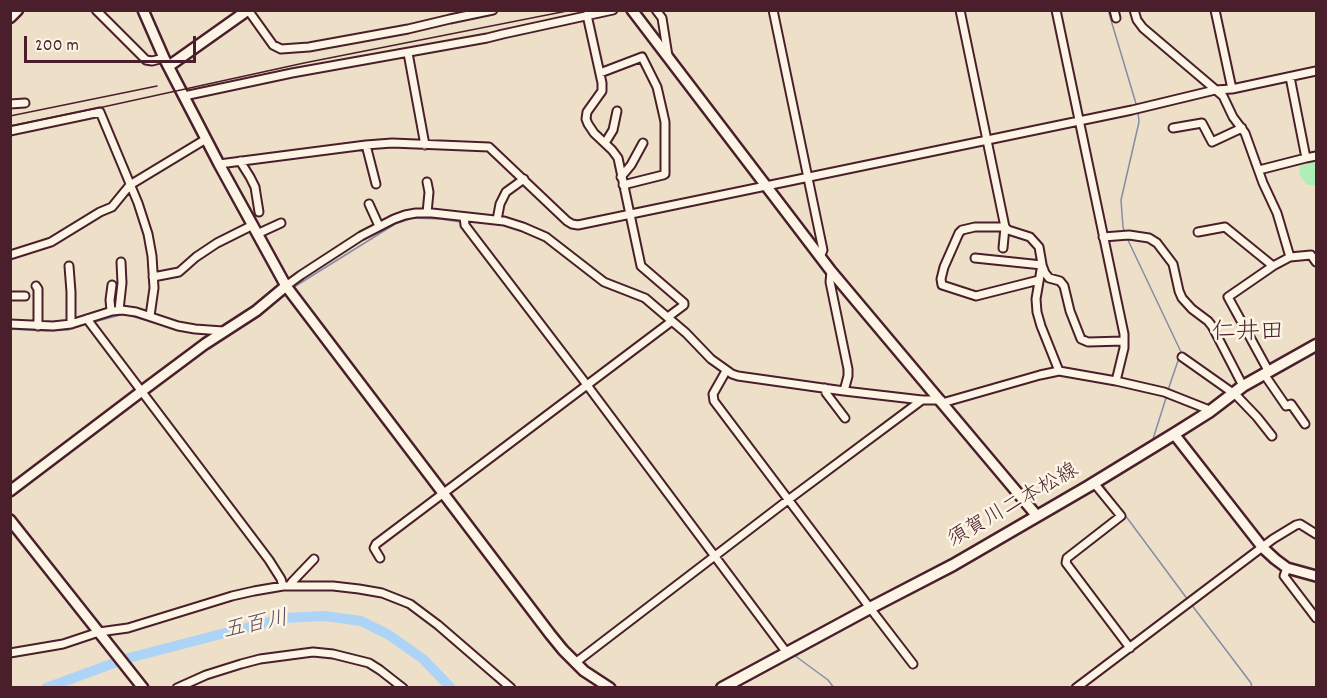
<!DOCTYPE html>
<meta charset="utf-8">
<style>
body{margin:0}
#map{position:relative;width:1327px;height:698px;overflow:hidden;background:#eee0c8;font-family:Dekko,sans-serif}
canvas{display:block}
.frame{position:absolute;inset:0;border:12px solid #4a1f2b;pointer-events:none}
.scale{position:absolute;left:24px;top:36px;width:172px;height:27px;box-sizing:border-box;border:3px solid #4a1f2b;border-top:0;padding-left:8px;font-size:18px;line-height:21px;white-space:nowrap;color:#4a1f2b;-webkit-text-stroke:4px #fcf5e5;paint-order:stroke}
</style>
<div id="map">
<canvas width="1327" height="698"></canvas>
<div class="frame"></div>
<div class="scale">200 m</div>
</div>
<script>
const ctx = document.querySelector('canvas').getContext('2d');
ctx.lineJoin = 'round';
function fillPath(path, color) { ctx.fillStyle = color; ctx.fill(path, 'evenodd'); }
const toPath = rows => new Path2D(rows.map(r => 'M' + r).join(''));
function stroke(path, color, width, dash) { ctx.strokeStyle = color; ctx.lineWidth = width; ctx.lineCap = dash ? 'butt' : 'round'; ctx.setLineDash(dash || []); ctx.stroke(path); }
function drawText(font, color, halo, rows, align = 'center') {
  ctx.font = font + ' Dekko,"Klee One",sans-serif'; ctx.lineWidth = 5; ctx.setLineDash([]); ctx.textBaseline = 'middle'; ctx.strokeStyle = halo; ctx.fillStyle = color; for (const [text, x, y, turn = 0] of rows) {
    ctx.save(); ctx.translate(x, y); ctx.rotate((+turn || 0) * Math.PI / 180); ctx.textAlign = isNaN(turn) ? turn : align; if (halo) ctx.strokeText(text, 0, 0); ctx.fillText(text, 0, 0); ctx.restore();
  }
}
fillPath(toPath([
 [1314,162,1316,163,1316,185,1307,185,1299,174,1300,166]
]), '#aeeeb7');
stroke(toPath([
 [1108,10,1137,107],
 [1125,233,1123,227,1121,200,1139,122,1138,112],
 [1127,238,1181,352,1168,390],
 [296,291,294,287,395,224,413,218,440,219,461,222],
 [268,307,283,295,289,295],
 [94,322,124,314,173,328],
 [10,329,46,331,68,330,86,324],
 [196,332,207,334],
 [224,337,228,336,255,317],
 [1152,442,1167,395],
 [1102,484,1188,600],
 [1191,604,1251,683,1252,688],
 [794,655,828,680,834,688]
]), '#858ca5', 1.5);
stroke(toPath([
 [46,688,125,659,225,633,285,618,324,616,361,621,389,635,423,659,451,688]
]), '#add4f7', 10);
const minor = toPath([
 [96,10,146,60,152,61,164,58],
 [248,10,273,45,281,49,309,47,408,29,450,19,493,10],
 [656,10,662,18,668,56],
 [773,10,823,250,820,257],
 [960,10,1005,227,1008,230,1030,237,1039,247,1042,264,1036,299,1037,312,1041,326,1059,371],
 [1056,10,1124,334,1124,348,1116,381],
 [1114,10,1116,18],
 [1134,10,1137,20,1143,28,1223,96,1233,117,1245,133,1263,183,1277,213,1290,257,1311,255,1316,262],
 [1215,10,1232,89],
 [587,15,602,83,602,91,587,112,586,119,588,124,594,133,612,150,618,158,641,266,684,303,684,305,668,317],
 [408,53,425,145],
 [600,73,642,57,657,87,663,113,665,122,665,174,663,175,623,185],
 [184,96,292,73,487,38,503,34,613,10],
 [10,104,25,103],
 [1173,128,1202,123,1212,142,1242,128],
 [10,131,100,112,138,203,148,234,152,256,154,288,150,316],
 [605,143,613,130,617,111],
 [366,145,376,184],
 [1306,158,1316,156],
 [240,161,250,177,255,187,259,212],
 [219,164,366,145,392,143,489,147,567,221,572,224,578,225,1132,110,1215,90,1232,89,1316,71],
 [1259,170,1306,158,1290,77],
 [621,177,631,165,643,143],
 [427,182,429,192,427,213],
 [369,204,379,226],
 [464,217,465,225,471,233,587,385,787,653],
 [497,220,500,204,506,192,524,179],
 [1198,232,1225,227,1273,266,1290,257],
 [257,234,281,223],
 [1103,237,1129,235,1149,238,1157,243,1173,264,1179,291,1182,298,1192,309,1208,321,1212,326,1243,386],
 [1003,248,1005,227,975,227,962,230,959,233,944,267,941,279,942,285,976,296,1039,280],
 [10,255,51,242,100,212,112,207,130,185,206,139],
 [975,258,1042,265,1045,273,1049,278,1060,281,1064,286,1070,311,1081,339,1088,342,1124,341],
 [69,266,71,292,71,324],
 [831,271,830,282,848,369,848,376,844,391],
 [153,277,179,272,196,257,217,243,253,225],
 [36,286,38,289,38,326],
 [286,286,301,275,361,236,394,219,405,215,416,213,432,213,504,221,523,227,546,237,604,282,645,298,686,333,711,359,732,374,738,376,844,391,922,400,941,400],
 [10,296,25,296],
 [119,310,122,283,121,262],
 [111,311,110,300,112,285],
 [87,319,269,560,281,579,283,586],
 [10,324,53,326,71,324,112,311,122,310,136,312,178,326,195,329,223,331],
 [1182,357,1233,393],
 [726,371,713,394,714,401,870,608,913,664],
 [1269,372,1228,297,1273,266],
 [1264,374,1286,406,1291,404,1305,424],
 [825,388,826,393,845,418],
 [1234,393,1257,417,1272,436],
 [942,403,1040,375,1059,371,1116,381,1164,392,1207,409,1209,412],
 [1094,483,1121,516,1067,558,1066,563,1130,648],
 [380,558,374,548,376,544,672,321],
 [1287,568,1284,576,1316,618],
 [290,585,292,582,314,559],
 [10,653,63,644,99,632,128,628,232,596,254,591,283,586,333,586,359,589,382,593,410,604,438,625,511,688],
 [575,663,788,500,922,400],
 [177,688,206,675,241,664,260,659,313,652,333,654,369,663,380,670,403,688],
 [1076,688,1273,539,1296,525,1300,524,1316,534]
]);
const tertiary = toPath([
 [143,10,164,58,219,164,286,286,550,634,563,650,584,671,610,688],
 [632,10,831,271,1037,516],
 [169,66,248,10],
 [1174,434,1263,548,1275,559,1287,568,1316,576],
 [10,491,142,391,205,344,256,311,286,286],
 [10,520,143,688]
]);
const secondary = toPath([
 [10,17,17,10],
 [722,688,870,608,953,565,1089,486,1174,434,1209,412,1243,386,1316,345]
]);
stroke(minor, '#4a1f2b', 11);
stroke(tertiary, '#4a1f2b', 14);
stroke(secondary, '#4a1f2b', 15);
stroke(minor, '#fcf5e5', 7);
stroke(tertiary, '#fcf5e5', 9);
stroke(secondary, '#fcf5e5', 10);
stroke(toPath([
 [10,116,157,86],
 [10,126,103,107,304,63,572,10]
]), '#4a1f2b', 1.5);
drawText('21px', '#4a1f2b', '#fcf5e5', [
 ["須賀川二本松線",1014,507,-30]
]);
drawText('italic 22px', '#634c5e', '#fcf5e5', [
 ["五百川",256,627,-12]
]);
drawText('24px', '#4a1f2b', '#fcf5e5', [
 ["仁井田",1248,335]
]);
</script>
